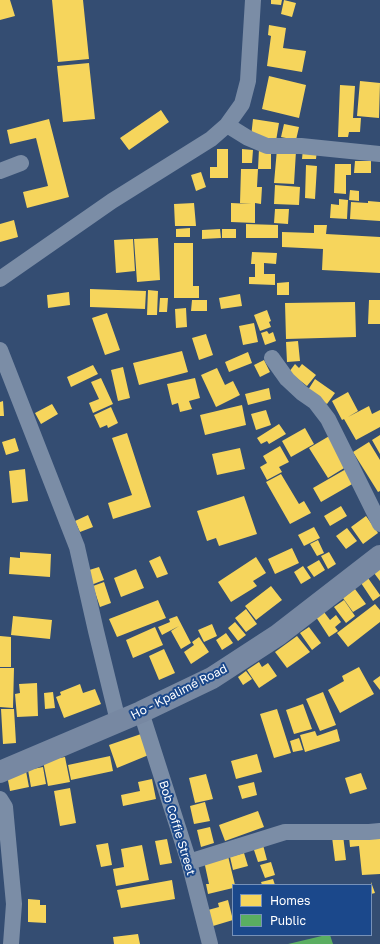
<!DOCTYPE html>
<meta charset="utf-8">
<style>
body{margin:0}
#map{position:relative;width:380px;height:944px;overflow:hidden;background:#344d72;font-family:"Golos Text",sans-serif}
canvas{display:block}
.legend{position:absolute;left:232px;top:884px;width:140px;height:52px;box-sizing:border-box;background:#1b488b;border:1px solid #7691b9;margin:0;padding:5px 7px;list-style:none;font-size:12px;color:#fff}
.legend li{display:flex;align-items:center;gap:8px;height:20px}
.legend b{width:20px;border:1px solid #7691b9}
</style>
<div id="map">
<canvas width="380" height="944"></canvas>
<ul class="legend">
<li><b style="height:11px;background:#f6d55c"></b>Homes</li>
<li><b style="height:11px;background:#5aae61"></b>Public</li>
</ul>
</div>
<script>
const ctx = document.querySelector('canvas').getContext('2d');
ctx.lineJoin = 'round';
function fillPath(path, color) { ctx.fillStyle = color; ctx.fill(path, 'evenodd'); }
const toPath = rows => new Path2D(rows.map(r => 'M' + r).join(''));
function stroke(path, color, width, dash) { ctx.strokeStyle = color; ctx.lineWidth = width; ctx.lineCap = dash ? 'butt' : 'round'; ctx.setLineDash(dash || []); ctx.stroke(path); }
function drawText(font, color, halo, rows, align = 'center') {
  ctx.font = font + ' "Golos Text",sans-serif'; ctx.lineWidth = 4; ctx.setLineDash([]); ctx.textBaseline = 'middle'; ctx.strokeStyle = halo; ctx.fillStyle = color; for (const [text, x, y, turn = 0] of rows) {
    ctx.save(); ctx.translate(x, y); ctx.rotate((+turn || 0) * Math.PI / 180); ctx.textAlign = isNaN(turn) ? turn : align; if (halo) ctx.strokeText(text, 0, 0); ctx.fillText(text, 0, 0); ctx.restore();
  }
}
fillPath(toPath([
 [0,0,10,0,15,16,0,20],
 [52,0,83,0,89,59,58,62],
 [271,0,282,0,281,5,271,4],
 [284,0,296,3,292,17,281,14],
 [269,25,286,28,283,48,306,51,302,72,267,66,271,36,268,35],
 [89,63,95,119,63,122,57,66],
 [269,76,306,85,299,118,262,109],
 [360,81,380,83,379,118,357,116],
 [340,85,355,86,353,118,361,118,360,132,349,132,348,137,338,137],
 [161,110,169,122,129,150,120,138],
 [49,119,69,197,27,208,23,192,48,186,36,138,10,144,7,130],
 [253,119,279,123,276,141,251,137],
 [284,124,299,127,296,140,281,137],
 [217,149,228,149,228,178,210,178,210,167,217,167],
 [242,149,253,150,252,163,242,163],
 [259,149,271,149,271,169,258,169],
 [277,149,296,151,294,184,274,183],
 [303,149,317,150,316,159,302,159],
 [355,161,371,161,371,173,354,173],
 [335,164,351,164,351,175,346,175,346,194,334,193],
 [306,165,317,166,315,199,305,198],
 [241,169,258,169,257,187,262,187,261,204,255,203,255,223,231,222,231,203,252,204,240,203],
 [201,172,206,187,196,191,191,175],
 [275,185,300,187,299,205,274,204],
 [350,190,359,191,359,201,349,200],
 [339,199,348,200,347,219,330,218,331,204,339,205],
 [368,201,380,202,380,221,350,219,351,202,368,203],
 [194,203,196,226,175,226,174,204],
 [275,209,289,209,288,224,274,223],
 [14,220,18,237,0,242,0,224],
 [246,224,278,225,278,238,246,238],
 [314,225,327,225,326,234,380,237,380,273,322,270,323,249,282,247,282,232,314,233],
 [190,228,190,237,176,237,176,229],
 [220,229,221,238,202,239,202,230],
 [222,229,236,229,236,238,222,238],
 [158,238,160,280,137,282,134,239],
 [133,239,135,271,116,273,114,240],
 [174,243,193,243,193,286,199,286,199,298,174,298],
 [252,252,277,253,276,264,264,263,264,274,275,274,275,285,249,284,249,277,255,277,255,264,251,264],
 [289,282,289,295,277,295,277,283],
 [90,289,146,291,145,309,90,307],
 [148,290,158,291,157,315,147,315],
 [69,292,70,305,48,308,47,295],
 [240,294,242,306,221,309,219,298],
 [160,298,168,298,167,312,159,312],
 [192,300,207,300,207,311,191,311],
 [369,300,380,300,380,324,368,324],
 [355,302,356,337,286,339,285,303],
 [186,308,187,327,176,328,175,309],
 [267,310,271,321,269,322,271,327,260,331,254,315],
 [107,313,120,350,105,355,92,318],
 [254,323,258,342,243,345,239,326],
 [267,331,269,334,273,332,276,341,265,345,261,333],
 [206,334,213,355,199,360,192,338],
 [298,341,300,361,287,362,286,342],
 [182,351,188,372,139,385,133,363],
 [248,352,252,363,229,372,225,362],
 [264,360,270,372,260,377,254,365],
 [295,364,299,368,302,364,316,375,307,386,289,372],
 [93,365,98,374,71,387,67,377],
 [123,367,130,398,118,401,111,370],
 [217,368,225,385,233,381,240,395,216,407,201,375],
 [101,378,113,404,93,413,89,403,99,399,91,382],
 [195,378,200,398,189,401,192,409,180,412,178,403,172,405,167,384],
 [315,379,335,393,327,404,308,390],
 [269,388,271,399,248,405,245,394],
 [348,392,358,411,348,417,369,406,372,414,380,410,380,427,356,440,344,419,342,420,332,401],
 [3,401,4,416,0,416,0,402],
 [52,404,58,414,41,424,35,413],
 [242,405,246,425,205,435,200,415],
 [111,407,118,423,108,428,107,425,100,428,94,415],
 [266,410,271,425,256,430,251,414],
 [279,424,286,434,269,444,267,441,261,444,257,438],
 [305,428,314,444,291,457,282,441],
 [127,433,151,507,113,519,108,503,132,495,112,438],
 [331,435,349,465,328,478,309,448],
 [380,435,380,454,372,440],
 [15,438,19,451,6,455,2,442],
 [369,442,380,460,380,491,378,492,353,452],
 [280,446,289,462,279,467,282,472,267,480,260,467,267,463,263,456],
 [240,448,245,469,217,475,212,454],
 [25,469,28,501,12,503,9,471],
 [346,469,354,483,321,502,313,488],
 [281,474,299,504,304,501,311,513,290,524,266,482],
 [244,496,257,534,219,546,216,538,207,541,197,511],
 [341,506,347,516,330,526,324,516],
 [88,515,93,527,80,532,75,521],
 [366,516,378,533,363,544,351,527],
 [314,527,320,538,304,546,298,535],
 [347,528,357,541,346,549,336,536],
 [318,540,324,553,317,556,310,544],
 [292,548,299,563,275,574,268,559],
 [20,552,51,554,50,577,9,574,10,557,20,558],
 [329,552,336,564,328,569,321,556],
 [160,556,168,574,157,578,149,561],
 [256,557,266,573,253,581,257,586,231,602,218,582],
 [319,560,325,570,314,577,307,567],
 [303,566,311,578,301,584,294,572],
 [99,567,104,580,91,585,86,571],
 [380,568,380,581,374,573],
 [136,569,144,588,121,597,114,578],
 [368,578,380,595,380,596,373,601,361,583],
 [104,582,111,603,100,607,93,586],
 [271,586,282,600,256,620,245,606],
 [355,589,366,604,353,612,343,598],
 [158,600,166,618,117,637,109,619],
 [344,600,355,616,346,623,334,607],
 [375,604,380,610,380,622,348,647,337,633],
 [246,609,257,624,246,632,235,618],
 [324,612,330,620,336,615,341,622,335,627,338,631,329,637,316,617],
 [13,616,52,620,50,639,11,635],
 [177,616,191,643,181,649,171,631,179,626,162,635,158,627,170,622,169,619],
 [235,622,246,635,238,641,228,628],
 [212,624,217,636,204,642,198,630],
 [155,627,163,645,133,658,126,640],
 [309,627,321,643,312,650,300,633],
 [226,633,233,643,222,650,216,640],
 [0,636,11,637,11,667,0,667],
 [297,636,310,652,287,668,275,652],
 [199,637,209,652,191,664,184,652,194,645,192,642],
 [164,649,175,673,159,680,149,656],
 [259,662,262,667,268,663,277,676,259,688,247,670],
 [359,667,374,694,340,713,328,690,344,681,342,676],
 [0,668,14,668,13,708,0,707],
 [246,671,252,679,243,685,238,677],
 [380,676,380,690,373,681],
 [37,683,38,716,17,717,15,694,20,693,19,684],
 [80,684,83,693,95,689,101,704,64,718,56,697,61,695,60,692],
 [53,692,55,708,45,709,44,693],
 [323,692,336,725,320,731,306,699],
 [303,704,312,729,294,734,286,710],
 [1,709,14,709,16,743,3,744],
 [277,709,291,753,274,758,260,714],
 [337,729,340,741,305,752,300,735,315,731,317,736],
 [141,734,151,754,117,768,109,745],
 [299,738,303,750,293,752,290,741],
 [257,754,262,772,236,779,231,761],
 [110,756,113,771,71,780,68,765],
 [65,757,70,782,48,786,43,761],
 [43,767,46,784,31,787,28,770],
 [26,771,29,787,10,791,7,775],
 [361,773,367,789,350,794,345,778],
 [206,774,213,799,195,803,189,778],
 [152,779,156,799,123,806,121,795,140,791,138,782],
 [254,782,257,795,242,799,238,786],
 [70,788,76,823,60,826,54,791],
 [205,802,210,821,194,824,190,806],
 [258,811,264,827,225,841,219,825],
 [210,827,214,843,201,847,197,830],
 [380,833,380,874,362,875,359,846,350,847,349,836],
 [343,835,346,860,335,861,332,837],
 [167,839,172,863,160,865,155,841],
 [108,843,112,865,101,867,96,845],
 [142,845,149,880,116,886,113,869,124,867,121,849],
 [263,845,267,860,258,862,253,847],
 [244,853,248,866,233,870,230,857],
 [228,856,235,885,233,885,233,888,208,894,206,884,209,884,204,861],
 [271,862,275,875,265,878,260,865],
 [273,879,275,885,262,885,261,882],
 [172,880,175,899,121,908,117,890],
 [371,882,375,893,371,894],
 [28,899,40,900,40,905,46,905,46,923,28,922],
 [228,900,233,920,213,926,208,910,219,907,218,903],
 [138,934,140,944,114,944,113,937]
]), '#f6d55c');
fillPath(toPath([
 [326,935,330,935,333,944,288,944]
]), '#5aae61');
stroke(toPath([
 [227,125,248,138,267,146,301,146,380,154],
 [0,171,21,163],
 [0,279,112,201,211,139,227,125,242,104,248,81,253,0],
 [0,350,77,547,96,631,118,721],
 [272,358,287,379,302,393,315,402,328,419,380,524],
 [141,712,189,862,210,944],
 [0,799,5,807,14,904,11,944],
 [189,862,285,832,369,832,380,831]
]), '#7b8da6', 16);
stroke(toPath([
 [0,772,141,712,212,678,278,635,380,556]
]), '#7788a2', 22);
drawText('12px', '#fff', '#1b488b', [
 ["Ho - Kpalimé Road",179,692,-27],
 ["Bob Coffie Street",177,828,73]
]);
</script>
